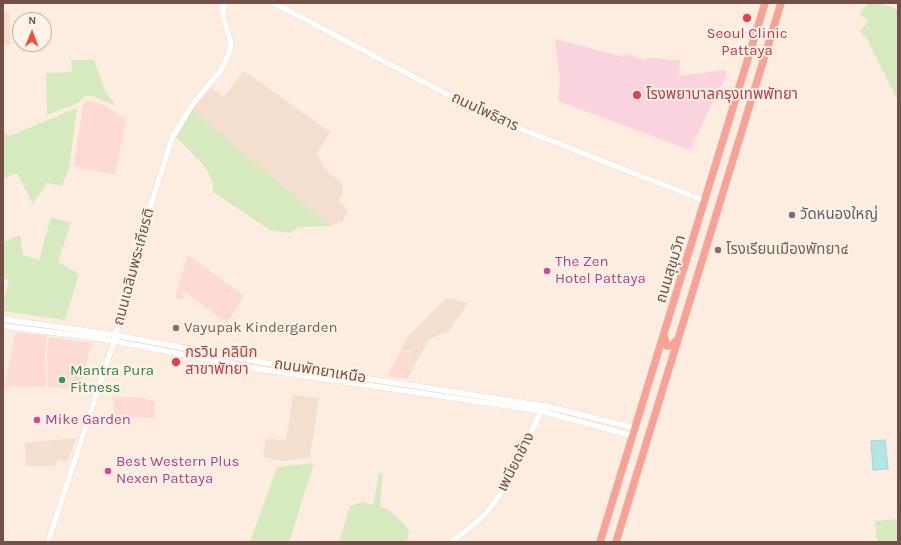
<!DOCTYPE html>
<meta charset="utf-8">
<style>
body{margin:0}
#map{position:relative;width:901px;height:545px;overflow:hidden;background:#fcede0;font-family:Karla,sans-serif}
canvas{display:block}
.frame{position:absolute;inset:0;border:4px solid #735047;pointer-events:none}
.north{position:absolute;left:12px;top:12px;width:40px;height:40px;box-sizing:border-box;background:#fff2e7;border:1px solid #c7b1a7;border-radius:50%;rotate:1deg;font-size:11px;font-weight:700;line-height:16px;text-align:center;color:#735047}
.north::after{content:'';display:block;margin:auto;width:14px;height:18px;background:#e94f42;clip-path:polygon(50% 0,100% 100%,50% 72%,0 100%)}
</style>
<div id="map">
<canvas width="901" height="545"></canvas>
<div class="frame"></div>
<div class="north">N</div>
</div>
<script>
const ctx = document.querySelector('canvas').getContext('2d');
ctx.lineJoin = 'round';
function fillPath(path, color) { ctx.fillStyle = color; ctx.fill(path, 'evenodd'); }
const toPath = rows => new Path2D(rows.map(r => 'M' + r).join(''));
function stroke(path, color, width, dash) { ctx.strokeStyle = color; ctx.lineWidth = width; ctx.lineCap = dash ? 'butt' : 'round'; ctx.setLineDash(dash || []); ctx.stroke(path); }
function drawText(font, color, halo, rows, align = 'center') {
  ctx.font = font + ' Karla,"Noto Sans Thai",sans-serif'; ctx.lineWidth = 4; ctx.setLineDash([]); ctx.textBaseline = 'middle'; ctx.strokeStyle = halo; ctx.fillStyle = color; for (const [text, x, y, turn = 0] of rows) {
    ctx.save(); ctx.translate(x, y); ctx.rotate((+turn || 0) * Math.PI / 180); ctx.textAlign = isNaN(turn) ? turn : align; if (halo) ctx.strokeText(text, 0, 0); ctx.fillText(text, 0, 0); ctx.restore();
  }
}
fillPath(toPath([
 [3,10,9,12,10,46,3,43],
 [244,71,330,132,317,153,323,167,342,184,343,194,338,200,348,210,342,222,330,226,192,109,211,88,224,97],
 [447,298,468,303,448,332,429,339,407,379,400,378,414,352,410,350,401,350,408,336],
 [293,395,319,398,310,457,283,461,263,457,266,438,286,441],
 [76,438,67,462,58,459,55,466,26,466,25,443]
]), '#f4dece');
fillPath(toPath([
 [88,101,105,105,126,119,115,175,74,166,83,105],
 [188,255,244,296,227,323,184,291,182,300,175,298],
 [16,332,47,336,45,354,46,387,4,386],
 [49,337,92,343,79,389,48,387,47,354],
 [401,350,414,352,400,378,387,376],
 [113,397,139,397,154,401,155,418,115,417]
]), '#fddad3');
fillPath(toPath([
 [555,39,624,57,625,53,646,61,647,57,680,61,679,76,726,70,726,77,710,108,690,150,558,101,560,80]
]), '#fbd3de');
fillPath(toPath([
 [868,3,880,3,898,10,898,101,867,39,860,32,868,21,859,14],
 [71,60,94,60,105,91,116,106,93,96,86,96,76,104,47,115,46,73,72,72],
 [77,108,69,168,62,186,47,183,33,204,17,173,3,179,3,131,9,136],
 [192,109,330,226,298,227,290,233,270,230,213,192,213,184,206,168,176,137],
 [51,217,71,223,58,262,79,274,65,320,3,311,3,302,9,280,3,278,3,242,20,235,23,255,39,260],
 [314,463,289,542,250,542,277,467],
 [379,473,383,474,380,506,392,512,409,530,407,542,339,542,350,506,362,502,373,505],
 [898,519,898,542,877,542,875,521]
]), '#d7eabf');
const water = toPath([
 [885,440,888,469,873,470,871,441,885,440]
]);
fillPath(water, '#b5e6e6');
stroke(water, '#9bd7d8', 1);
const secondary = toPath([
 [274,3,490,117,705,201],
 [3,319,115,335,266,363,545,406,635,428],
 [3,326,98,338,252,368,541,411,633,436],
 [48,542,114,341,139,243,172,138,192,105,221,70,230,51,231,43,223,17,223,3],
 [451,542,470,528,488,511,509,482,541,411]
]);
const highway = toPath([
 [664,336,667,346,672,345,677,340],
 [600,542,765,3],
 [616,542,781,3]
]);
stroke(secondary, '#e8cabc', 6);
stroke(highway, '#d8cecb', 8);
stroke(secondary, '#fff', 5.5);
stroke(highway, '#f8a195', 7);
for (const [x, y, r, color] of [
 [747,18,5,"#e0444e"],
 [637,95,5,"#e0444e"],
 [792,215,4,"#6b7280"],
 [718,250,4,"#8d6e63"],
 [547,271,4,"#d1479c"],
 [176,328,4,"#8d6e63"],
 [176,362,5,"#e0444e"],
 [62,380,4,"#2e9e5b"],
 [37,420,4,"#d1479c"],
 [108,471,4,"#d1479c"]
]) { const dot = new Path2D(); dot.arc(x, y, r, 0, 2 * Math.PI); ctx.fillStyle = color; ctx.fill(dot); stroke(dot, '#fff2e7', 1.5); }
drawText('15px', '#be3a42', '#fff2e7', [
 ["Seoul Clinic",747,34,"center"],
 ["Pattaya",747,51,"center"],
 ["โรงพยาบาลกรุงเทพพัทยา",646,95],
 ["กรวิน คลินิก",185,353],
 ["สาขาพัทยา",185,370]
], 'left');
drawText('15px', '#735047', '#fff2e7', [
 ["ถนนโพธิสาร",485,112,25],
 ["ถนนเฉลิมพระเกียรติ",134,267,-75],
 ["ถนนสุขุมวิท",671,269,-73],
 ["ถนนพัทยาเหนือ",320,371,9],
 ["เพนียดช้าง",516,462,-63]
]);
drawText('15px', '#5b616d', '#fff2e7', [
 ["วัดหนองใหญ่",800,215]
], 'left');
drawText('15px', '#785e54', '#fff2e7', [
 ["โรงเรียนเมืองพัทยา๔",726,250],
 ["Vayupak Kindergarden",184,328]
], 'left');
drawText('15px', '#b23c85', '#fff2e7', [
 ["The Zen",555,262],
 ["Hotel Pattaya",555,279],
 ["Mike Garden",45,420],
 ["Best Western Plus",116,462],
 ["Nexen Pattaya",116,479]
], 'left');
drawText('15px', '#27864d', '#fff2e7', [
 ["Mantra Pura",70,371],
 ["Fitness",70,388]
], 'left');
</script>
